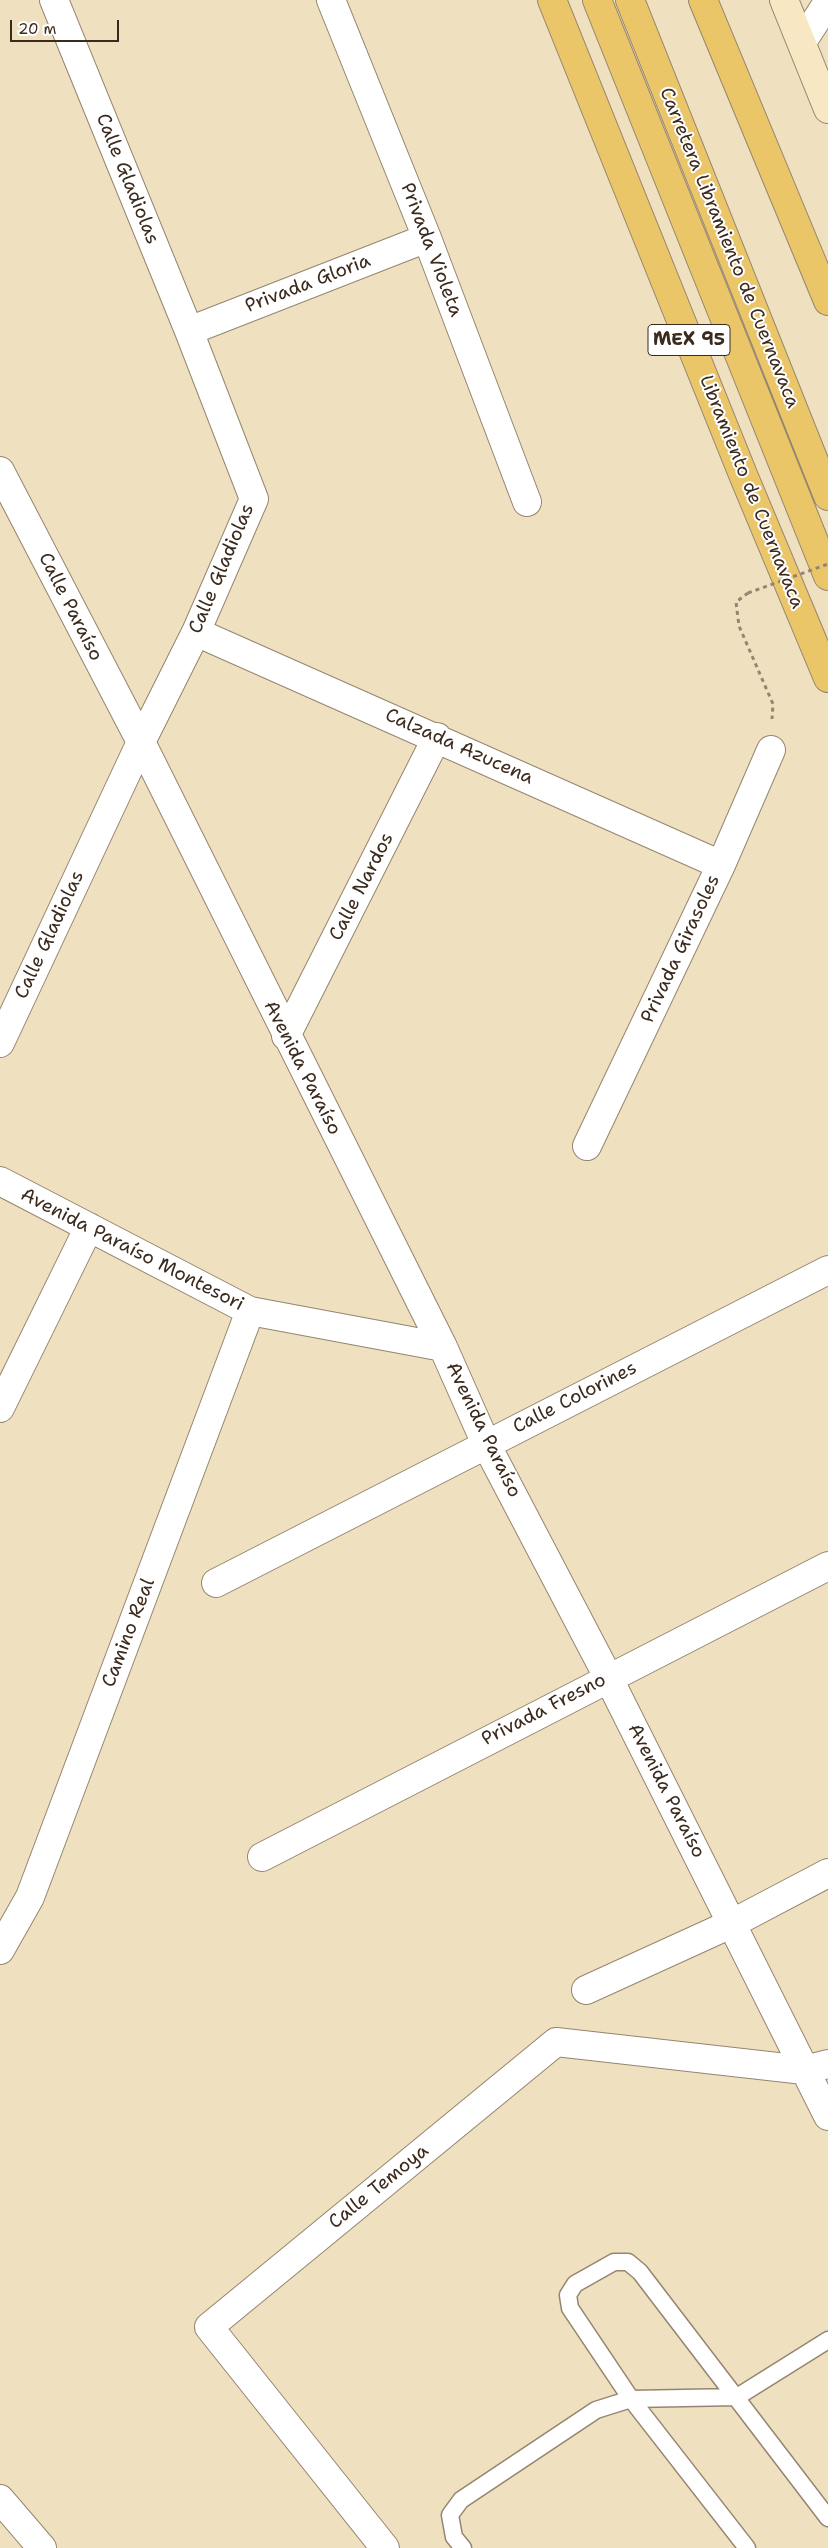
<!DOCTYPE html>
<meta charset="utf-8">
<style>
body{margin:0}
#map{position:relative;width:828px;height:2548px;overflow:hidden;background:#efe0c0;font-family:"Shantell Sans",sans-serif}
canvas{display:block}
.scale{position:absolute;left:10px;top:20px;width:109px;height:22px;box-sizing:border-box;border:2px solid #3b2a1e;border-top:0;padding-left:6px;font-size:15px;line-height:18px;white-space:nowrap;color:#3b2a1e;-webkit-text-stroke:4px #fff;paint-order:stroke}
</style>
<div id="map">
<canvas width="828" height="2548"></canvas>
<div class="scale">20 m</div>
</div>
<script>
const ctx = document.querySelector('canvas').getContext('2d');
ctx.lineJoin = 'round';
const toPath = rows => new Path2D(rows.map(r => 'M' + r).join(''));
function stroke(path, color, width, dash) { ctx.strokeStyle = color; ctx.lineWidth = width; ctx.lineCap = dash ? 'butt' : 'round'; ctx.setLineDash(dash || []); ctx.stroke(path); }
function drawText(font, color, halo, rows, align = 'center') {
  ctx.font = font + ' "Shantell Sans",sans-serif'; ctx.lineWidth = 4; ctx.setLineDash([]); ctx.textBaseline = 'middle'; ctx.strokeStyle = halo; ctx.fillStyle = color; for (const [text, x, y, turn = 0] of rows) {
    ctx.save(); ctx.translate(x, y); ctx.rotate((+turn || 0) * Math.PI / 180); ctx.textAlign = isNaN(turn) ? turn : align; if (halo) ctx.strokeText(text, 0, 0); ctx.fillText(text, 0, 0); ctx.restore();
  }
}
const lane = toPath([
 [463,2548,454,2537,450,2515,461,2500,596,2410,631,2399,737,2397,828,2340],
 [747,2548,631,2399,570,2308,568,2295,575,2284,614,2262,628,2262,640,2272,828,2518]
]);
const street = toPath([
 [331,0,427,238,527,502],
 [802,42,828,2],
 [189,331,427,238],
 [0,471,141,742,443,1347,486,1444,608,1677,828,2116],
 [196,632,721,865],
 [286,1036,437,737],
 [0,1043,141,742,196,632,254,499,189,331,54,0],
 [587,1146,721,865,771,750],
 [0,1181,250,1311,443,1347],
 [0,1408,89,1227],
 [216,1583,828,1270],
 [262,1857,828,1566],
 [0,1950,30,1897,250,1311],
 [586,1990,733,1923,828,1873],
 [0,2499,42,2548],
 [385,2548,209,2327,556,2042,804,2070,828,2064]
]);
const secondary = toPath([
 [784,0,828,109]
]);
const primary = toPath([
 [552,0,744,477,828,678],
 [703,0,828,301]
]);
const highway = toPath([
 [597,0,828,576],
 [630,0,828,496]
]);
stroke(lane, '#95856f', 19);
stroke(street, '#95856f', 30);
stroke(secondary, '#95856f', 30);
stroke(primary, '#95856f', 30);
stroke(highway, '#95856f', 30);
stroke(toPath([
 [748,593,736,602,739,626,773,704,772,719]
]), '#95856f', 3, [4, 4]);
stroke(lane, '#fff', 16);
stroke(street, '#fff', 28);
stroke(secondary, '#f7e8c3', 28);
stroke(primary, '#ebc669', 28);
stroke(highway, '#ebc669', 28);
stroke(toPath([
 [748,593,828,564]
]), '#95856f', 3, [4, 4]);
for (const [x, y, w] of [
 [689,340,82]
]) { const box = new Path2D(); box.roundRect(x - w / 2, y - 15.5, w, 31, 4); ctx.fillStyle = '#fff'; ctx.fill(box); stroke(box, '#3b2a1e', 1); }
drawText('bold 18px', '#3b2a1e', null, [
 ["MEX 95",689,340]
]);
drawText('19px', '#3b2a1e', '#fff', [
 ["Calle Gladiolas",127,179,68],
 ["Carretera Libramiento de Cuernavaca",729,248,68],
 ["Privada Violeta",431,250,69],
 ["Privada Gloria",308,284,-21],
 ["Libramiento de Cuernavaca",751,492,68],
 ["Calle Gladiolas",222,569,-67],
 ["Calle Paraíso",70,607,63],
 ["Calzada Azucena",459,747,24],
 ["Calle Nardos",362,887,-63],
 ["Calle Gladiolas",50,935,-65],
 ["Privada Girasoles",681,949,-65],
 ["Avenida Paraíso",302,1068,63],
 ["Avenida Paraíso Montesori",132,1250,27],
 ["Calle Colorines",575,1398,-27],
 ["Avenida Paraíso",483,1430,64],
 ["Camino Real",129,1633,-69],
 ["Privada Fresno",544,1710,-27],
 ["Avenida Paraíso",666,1791,63],
 ["Calle Temoya",379,2187,-39]
]);
</script>
